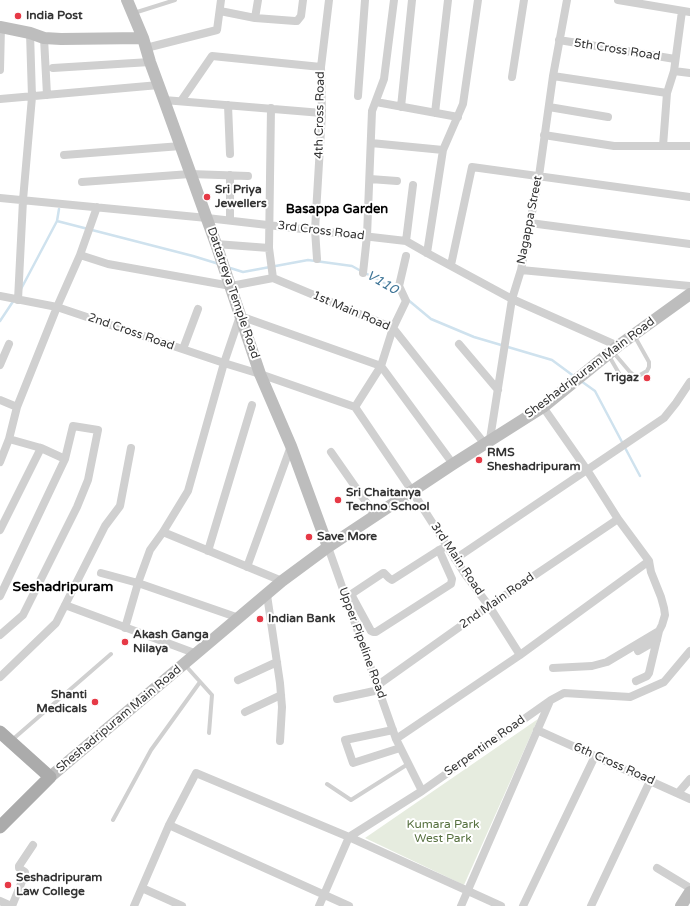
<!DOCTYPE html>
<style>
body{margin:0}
canvas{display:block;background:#fff}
</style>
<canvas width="690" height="906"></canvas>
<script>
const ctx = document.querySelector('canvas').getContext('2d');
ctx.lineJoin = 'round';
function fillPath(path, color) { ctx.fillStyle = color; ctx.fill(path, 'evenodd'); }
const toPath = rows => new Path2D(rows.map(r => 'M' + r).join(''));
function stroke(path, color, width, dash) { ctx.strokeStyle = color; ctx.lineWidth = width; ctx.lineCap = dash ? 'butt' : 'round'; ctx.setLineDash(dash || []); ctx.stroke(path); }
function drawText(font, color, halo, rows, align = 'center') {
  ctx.font = font + ' "Varela Round",sans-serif'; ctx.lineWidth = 4; ctx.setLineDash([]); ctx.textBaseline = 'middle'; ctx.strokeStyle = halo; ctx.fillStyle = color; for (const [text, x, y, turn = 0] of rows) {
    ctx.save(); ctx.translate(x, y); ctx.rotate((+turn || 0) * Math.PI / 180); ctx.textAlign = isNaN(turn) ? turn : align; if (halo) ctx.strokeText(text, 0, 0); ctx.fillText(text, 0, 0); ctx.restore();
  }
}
fillPath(toPath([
 [538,719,464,885,365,838]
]), '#e6ecdf');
stroke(toPath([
 [57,221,193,256,219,264],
 [227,267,243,272,308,260,352,266,361,271],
 [365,273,396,289,399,292],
 [21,289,57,221,59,209],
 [407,299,431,319,474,337,552,360,575,377],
 [0,321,14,300],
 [581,381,595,391,640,476]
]), '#cfe2ee', 2.5);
stroke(toPath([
 [134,13,175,0],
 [613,352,630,372,634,375,640,375,647,371,649,367,649,362,635,337],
 [609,356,620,375],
 [185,665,212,695,209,733],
 [12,740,111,654],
 [327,784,351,800,408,764],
 [113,820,151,750,200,682]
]), '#d0d0d0', 4);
stroke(toPath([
 [618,0,690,12],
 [220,11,255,18,295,21,297,21,301,16,303,0],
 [255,18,258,0],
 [44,38,47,95],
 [559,40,675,59],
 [146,48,217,30,221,0],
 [53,68,150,62],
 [0,70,1,27],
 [674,71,690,73],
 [553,76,667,93],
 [512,77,524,0],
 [358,96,365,0],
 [0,99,159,85],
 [164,100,322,113],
 [181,101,212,56,321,67],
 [376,102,458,117],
 [228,105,230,154],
 [401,107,412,0],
 [549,107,608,117],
 [435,113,448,0],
 [544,135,614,146,690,146],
 [371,143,443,150],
 [663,146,667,93,674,71,682,11],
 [64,155,181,146],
 [370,179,397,181],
 [82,182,190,174,248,176],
 [0,198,207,218,406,241,427,253,512,299,618,346],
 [230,220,230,175],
 [530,223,690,244],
 [406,241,413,185],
 [216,244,269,248,273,278,393,328,484,443],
 [269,248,271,108],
 [427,253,443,150,463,104,478,0],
 [80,255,108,264,231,286,273,278],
 [317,259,315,230,322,113,321,67,329,0],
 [451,265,472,167,690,197],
 [521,270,690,286],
 [363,273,367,236,372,111,384,79,394,0],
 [0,296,57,307,224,363,260,374,355,407,412,491,465,574,489,606,520,655],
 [18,300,23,200,32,97,30,33],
 [459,344,498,390],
 [183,349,198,309],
 [0,365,9,344],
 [0,400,17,407,57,307,80,255,97,207],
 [355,407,381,366,393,328,406,301,399,286,406,256],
 [543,407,587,470,618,519,649,561,651,572,661,597,664,608,665,615,662,625,659,631,607,662,592,666,553,668],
 [9,439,41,448,65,459],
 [490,439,512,299,521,270,539,176,553,76,567,0],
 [331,452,375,515],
 [0,462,9,439,17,407],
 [0,530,41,448],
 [163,532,282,581],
 [328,547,396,739,422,791],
 [439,550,452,579,451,584,376,632,373,632,371,631,353,598,352,595,353,593,383,573,384,573,389,578,392,580,439,550,447,546],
 [208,551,252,405],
 [455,559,664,418,676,403,690,382],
 [247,567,291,446],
 [101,573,138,583,239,618],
 [267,595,280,683,282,707,280,741],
 [0,596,65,459,73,426,98,430,88,480,77,507,23,615,0,635],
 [65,605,197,654],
 [125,628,138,583,150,550,163,532,188,491,224,363,240,316,381,366,453,464],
 [638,651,657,640],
 [0,677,56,623,105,526,120,506,131,448],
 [238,680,277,662],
 [636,681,647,676,649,673,659,631],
 [378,685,489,606,618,519],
 [337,699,379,690],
 [245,712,281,695],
 [393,730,345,740,353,763,400,748],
 [537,730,690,799],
 [396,739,520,655,649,561],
 [678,793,690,779],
 [169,825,349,906],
 [657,868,690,888],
 [142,888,182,906],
 [0,901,11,906],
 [12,906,25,874,25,872,19,868,19,866,33,845],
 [134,906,169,825,196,773,349,837,501,906],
 [319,906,349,837,422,791,551,700,564,693,630,697,664,682,690,651],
 [461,906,550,701],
 [523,906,595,756],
 [591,906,650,781]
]), '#d0d0d0', 8);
stroke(toPath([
 [127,0,143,38,150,62,164,100,216,244,260,374,291,446,328,547],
 [0,27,30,33,44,38,61,39,143,38],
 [50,777,282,581,328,547,453,464,543,407,618,346,690,294],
 [681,906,690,892]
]), '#bdbdbd', 12);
stroke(toPath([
 [0,732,50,777,0,827]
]), '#ababab', 13);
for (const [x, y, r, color] of [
 [18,16,4,"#e63946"],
 [207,197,4,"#e63946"],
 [647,378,4,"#e63946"],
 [479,460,4,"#e63946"],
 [338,500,4,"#e63946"],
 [309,537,4,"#e63946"],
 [260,619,4,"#e63946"],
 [125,642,4,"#e63946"],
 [95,702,4,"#e63946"],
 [8,885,4,"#e63946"]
]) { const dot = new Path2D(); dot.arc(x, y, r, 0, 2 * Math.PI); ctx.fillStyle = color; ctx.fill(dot); stroke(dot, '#fff', 1.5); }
drawText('bold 12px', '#333', '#fff', [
 ["India Post",26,16],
 ["Sri Priya",215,190],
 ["Jewellers",215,204],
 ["Trigaz",639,378,"right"],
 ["RMS",487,453],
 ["Sheshadripuram",487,467],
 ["Sri Chaitanya",346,493],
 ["Techno School",346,507],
 ["Save More",317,537],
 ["Indian Bank",268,619],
 ["Akash Ganga",133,635],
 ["Nilaya",133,649],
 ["Shanti",87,695,"right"],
 ["Medicals",87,709,"right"],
 ["Seshadripuram",16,878],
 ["Law College",16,892]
], 'left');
drawText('12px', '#333', '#fff', [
 ["5th Cross Road",617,50,9],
 ["4th Cross Road",320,115,-89],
 ["Nagappa Street",530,220,-79],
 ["3rd Cross Road",321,231,7],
 ["Dattatreya Temple Road",233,293,71],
 ["1st Main Road",351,311,23],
 ["2nd Cross Road",131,332,19],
 ["Sheshadripuram Main Road",590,368,-37],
 ["3rd Main Road",457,559,56],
 ["2nd Main Road",497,601,-35],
 ["Upper Pipeline Road",362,643,70],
 ["Sheshadripuram Main Road",119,719,-40],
 ["Serpentine Road",485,746,-35],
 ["6th Cross Road",614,764,24]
]);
drawText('12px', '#56703f', '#fff', [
 ["Kumara Park",443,825],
 ["West Park",443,839]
]);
drawText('bold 13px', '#000', '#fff', [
 ["Basappa Garden",337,210]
]);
drawText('italic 13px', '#3f7597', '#fff', [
 ["V110",382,283,30]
]);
drawText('bold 14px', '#000', '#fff', [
 ["Seshadripuram",63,587]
]);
</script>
